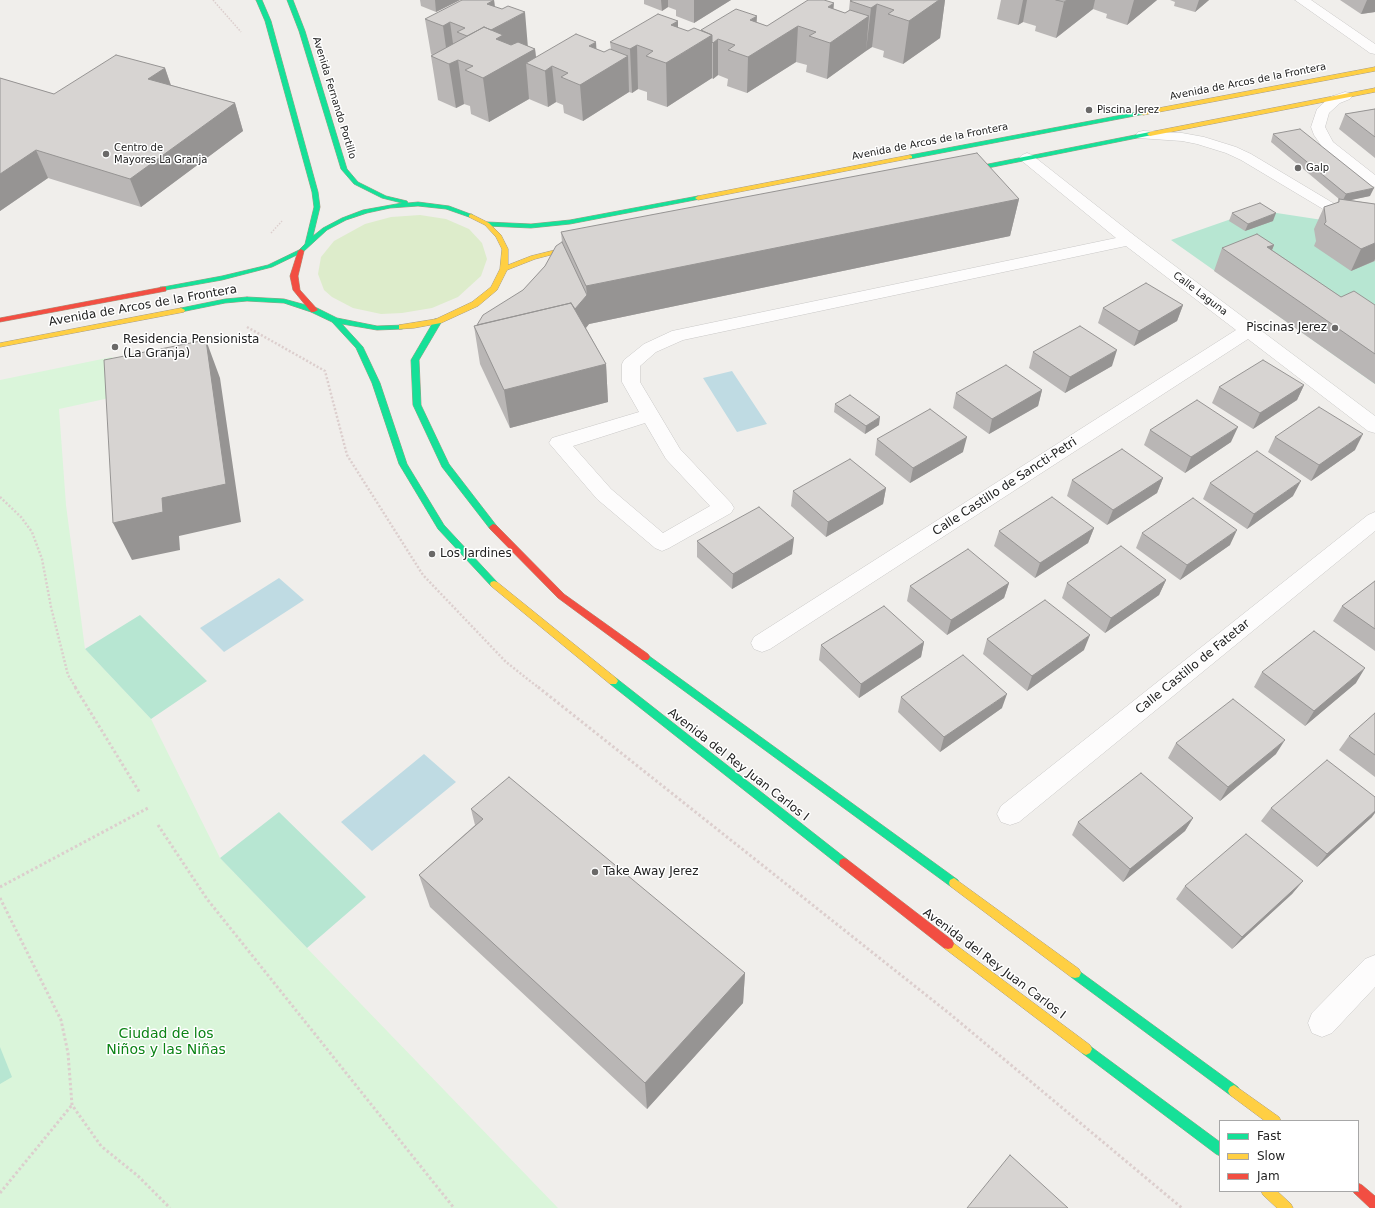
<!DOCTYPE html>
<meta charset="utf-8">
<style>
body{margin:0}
#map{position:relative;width:1375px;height:1208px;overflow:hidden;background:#f0eeeb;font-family:"DejaVu Sans",sans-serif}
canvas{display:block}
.legend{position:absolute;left:1219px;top:1120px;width:140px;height:72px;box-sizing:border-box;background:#fff;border:1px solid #a7a7a7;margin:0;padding:5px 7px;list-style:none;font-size:12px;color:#222}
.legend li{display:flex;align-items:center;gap:8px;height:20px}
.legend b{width:20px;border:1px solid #a7a7a7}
</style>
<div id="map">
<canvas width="1375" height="1208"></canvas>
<ul class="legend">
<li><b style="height:5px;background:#16e098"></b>Fast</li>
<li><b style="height:5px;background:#ffcf43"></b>Slow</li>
<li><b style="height:5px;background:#f24e42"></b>Jam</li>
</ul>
</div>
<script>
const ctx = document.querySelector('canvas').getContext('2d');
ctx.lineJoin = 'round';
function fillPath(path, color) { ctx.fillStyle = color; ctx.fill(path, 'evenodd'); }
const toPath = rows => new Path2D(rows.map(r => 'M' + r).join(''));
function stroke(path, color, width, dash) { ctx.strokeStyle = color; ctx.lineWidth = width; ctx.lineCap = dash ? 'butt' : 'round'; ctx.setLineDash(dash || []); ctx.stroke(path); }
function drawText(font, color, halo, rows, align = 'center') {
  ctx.font = font + ' "DejaVu Sans",sans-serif'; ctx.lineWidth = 3; ctx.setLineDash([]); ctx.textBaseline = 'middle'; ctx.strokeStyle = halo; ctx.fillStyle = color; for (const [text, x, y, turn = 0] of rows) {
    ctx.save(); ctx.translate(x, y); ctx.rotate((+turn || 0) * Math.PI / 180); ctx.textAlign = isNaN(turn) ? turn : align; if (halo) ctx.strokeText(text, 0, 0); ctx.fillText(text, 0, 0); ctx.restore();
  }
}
fillPath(toPath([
 [420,215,446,219,469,229,482,243,487,259,481,276,458,297,432,308,402,313,381,314,353,308,332,297,324,290,318,274,321,257,334,241,365,224,391,217]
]), '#ddeccb');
fillPath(toPath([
 [112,357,114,397,59,409,66,505,85,649,151,719,220,858,558,1208,0,1208,0,380]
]), '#daf5da');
fillPath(toPath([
 [1257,210,1375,228,1375,384,1171,240],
 [140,615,207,681,151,719,85,649],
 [279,812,366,897,307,948,220,858],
 [0,1047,12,1077,0,1084]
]), '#b7e6d2');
fillPath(toPath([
 [732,371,767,424,737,432,703,378],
 [279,578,304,600,224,652,200,628],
 [424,754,456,782,372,851,341,822]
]), '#bfdbe3');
const lane = toPath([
 [1345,92,1350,93,1352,96,1350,99,1340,103,1329,113,1325,127,1333,142,1375,175,1375,187,1370,185,1323,148,1314,135,1311,127,1317,109,1330,97,1345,92],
 [1143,131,1182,133,1204,137,1236,147,1251,154,1338,206,1355,210,1375,209,1375,219,1354,220,1328,212,1241,160,1226,153,1197,144,1182,141,1138,138,1136,135,1138,132,1143,131]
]);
const street = toPath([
 [1295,0,1311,0,1375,44,1375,54,1370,53,1295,0],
 [1027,153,1032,155,1135,236,1375,416,1375,433,1368,431,1248,339,770,649,762,652,754,649,751,643,754,637,1236,330,1126,246,683,340,656,352,640,366,640,382,680,449,731,503,734,508,731,513,669,548,662,551,655,548,597,499,549,443,552,438,639,412,622,382,622,364,624,360,644,344,672,331,1116,238,1022,161,1019,158,1022,155,1027,153],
 [645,423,666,459,710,506,663,533,611,489,573,446,645,423],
 [1375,512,1375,531,1019,822,1010,825,1001,822,997,814,1001,806,1368,515,1375,512],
 [1375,955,1375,987,1332,1033,1322,1037,1312,1033,1308,1023,1312,1013,1365,959,1375,955]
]);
const fast = toPath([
 [256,0,262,0,271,21,318,192,320,207,313,236,323,228,342,218,363,210,402,203,382,198,354,184,341,169,299,31,287,0,293,0,305,31,347,169,358,182,386,196,407,201,408,203,418,202,449,206,473,215,473,217,469,217,446,209,418,206,390,208,367,213,346,220,327,230,303,252,272,267,222,280,160,291,160,287,163,287,222,276,268,265,299,250,305,244,314,207,312,192,265,21,256,0],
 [1143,111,1145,112,1145,114,910,159,907,157,910,155,1143,111],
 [1150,132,1153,134,1152,135,958,174,955,172,958,170,1150,132],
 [698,196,701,198,700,199,570,224,531,228,487,226,484,224,487,222,531,224,570,220,698,196],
 [247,297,284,299,317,308,337,318,377,326,405,325,406,327,402,329,377,330,342,324,363,347,380,383,407,464,444,525,497,582,498,584,497,586,491,586,438,529,399,464,372,383,356,348,332,322,311,312,284,303,247,301,225,303,181,312,177,310,181,308,225,299,247,297],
 [435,319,438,319,442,321,419,360,421,405,449,464,496,525,497,527,493,530,490,529,442,467,413,405,411,360,435,319],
 [645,653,958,880,959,883,958,886,954,888,950,886,642,660,640,657,642,654,645,653],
 [613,677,616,678,848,860,849,863,848,866,844,868,840,866,610,684,608,681,610,678,613,677],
 [1075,968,1238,1087,1240,1091,1238,1095,1234,1097,1230,1095,1071,977,1069,973,1071,969,1075,968],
 [1086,1043,1220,1142,1220,1156,1216,1154,1082,1053,1080,1049,1082,1045,1086,1043]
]);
const slow = toPath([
 [1375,67,1375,71,1143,115,1140,113,1143,111,1375,67],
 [1375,88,1375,92,1150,136,1147,134,1150,132,1375,88],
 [910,155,912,156,912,158,698,200,695,198,698,196,910,155],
 [471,214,489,223,501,235,508,249,508,265,531,256,583,243,586,245,585,246,535,259,507,270,497,290,478,306,441,323,414,328,399,329,399,325,436,319,472,302,491,287,500,269,502,249,496,237,485,225,469,217,469,215,471,214],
 [181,308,185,310,184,312,0,347,0,343,181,308],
 [494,581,497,582,616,678,618,681,616,684,610,684,491,586,490,584,491,582,494,581],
 [954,878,1079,969,1081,973,1079,977,1075,978,1071,977,950,886,949,883,950,880,954,878],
 [948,939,1090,1045,1092,1049,1090,1053,1086,1055,1082,1053,944,948,942,944,944,940,948,939],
 [1234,1085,1279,1117,1281,1121,1265,1121,1230,1095,1228,1091,1230,1087,1234,1085],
 [1261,1191,1277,1191,1291,1204,1293,1208,1277,1208,1263,1195,1261,1191]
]);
const jam = toPath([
 [301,249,304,251,298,276,300,290,318,310,314,312,311,312,293,290,290,276,298,251,301,249],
 [163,287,166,287,166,291,0,322,0,318,163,287],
 [493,524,496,525,564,594,648,654,650,657,648,660,642,660,558,598,490,529,489,527,493,524],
 [844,858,848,860,952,940,954,944,952,948,948,949,944,948,840,866,839,863,840,860,844,858],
 [1358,1183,1362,1185,1375,1196,1375,1208,1370,1208,1354,1193,1353,1191,1358,1191,1358,1183]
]);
stroke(lane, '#c9c8c7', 1);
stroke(street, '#c9c8c7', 1);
stroke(fast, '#a79c86', 1);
stroke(slow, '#a79c86', 1);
stroke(jam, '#a79c86', 1);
stroke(toPath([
 [213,0,241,32],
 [271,233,282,221]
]), '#dccecd', 1.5, [1.5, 1.5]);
stroke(toPath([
 [247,327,325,371,347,455,423,575,506,662,539,688],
 [0,497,21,517,32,532,42,559,51,607,68,675,76,688]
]), '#dccecd', 2.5, [2, 2]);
stroke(toPath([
 [75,687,140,793],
 [538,687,950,1014,1182,1208],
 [158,825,207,899,454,1208],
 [0,887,148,808],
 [0,898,61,1020,68,1053,72,1105,101,1146,138,1176,170,1208],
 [0,1193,72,1105]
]), '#dccecd', 3, [2.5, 2.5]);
fillPath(lane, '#fdfcfc');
fillPath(street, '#fdfcfc');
fillPath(fast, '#16e098');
fillPath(slow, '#ffcf43');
fillPath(jam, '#f24e42');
fillPath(toPath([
 [420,0,460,0,436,12,421,6],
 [494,0,495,7,528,46,535,49,536,57,596,49,604,52,611,49,610,42,678,21,678,28,688,31,701,30,756,22,767,26,834,9,845,13,849,10,850,0,945,0,940,38,903,64,883,57,884,51,872,47,866,51,827,79,806,72,807,65,796,62,747,93,727,86,728,79,718,75,713,79,712,78,667,107,647,100,647,92,638,89,632,93,629,92,583,121,564,113,563,105,556,102,548,107,529,99,489,122,471,114,470,106,464,104,456,108,438,100,431,56,432,55,431,54,425,19],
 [644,0,731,0,694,23,676,16,676,10,668,7,662,11,644,4],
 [1001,0,1157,0,1127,25,1106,18,1107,14,1093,9,1056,38,1035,31,1036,26,1023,22,1018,25,997,19],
 [1170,0,1209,0,1195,12,1174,6,1175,2],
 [1340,0,1375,0,1375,12,1361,14],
 [165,68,171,85,235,103,243,131,141,207,48,178,0,211,0,78,54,94],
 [1375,109,1375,158,1339,129,1345,114],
 [1273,134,1370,196,1350,200,1375,204,1375,261,1351,271,1314,246,1316,241,1314,229,1324,207,1337,203,1339,199,1271,142],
 [1019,199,1010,236,589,324,586,328,606,364,608,402,510,428,480,364,474,326,477,325,523,290,545,266,562,242,561,232],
 [1232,213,1273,221,1245,231,1229,221],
 [1274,245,1272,250,1341,297,1375,305,1375,384,1214,271,1222,248],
 [1183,305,1177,321,1134,346,1098,323,1103,308],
 [1033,352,1112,366,1065,393,1029,368],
 [1304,385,1297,400,1253,429,1212,403,1219,387],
 [1042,390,1038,406,989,434,953,408,956,393],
 [835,404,879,425,865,434,834,412],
 [1150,430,1231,442,1185,473,1144,445],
 [1275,437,1355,450,1311,481,1268,452],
 [877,439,963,452,910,483,875,455],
 [1163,478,1157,493,1107,525,1067,496,1072,480],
 [1210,483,1293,496,1247,529,1203,499],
 [886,488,883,504,826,537,791,506,793,491],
 [1094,528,1088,543,1035,578,994,546,999,531],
 [1142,533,1230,545,1180,580,1136,548],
 [697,541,792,554,732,589,697,557],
 [1166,580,1159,595,1105,633,1062,598,1067,583],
 [1375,581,1375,651,1333,621,1342,606],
 [1009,583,1004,598,947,635,907,601,910,586],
 [987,639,1084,650,1027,691,983,654],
 [924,642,921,657,859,698,819,660,821,645],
 [1262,672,1356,683,1305,726,1254,687],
 [901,697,1002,708,940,752,898,712],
 [1375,713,1375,777,1339,750,1349,736],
 [1176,743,1276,754,1220,801,1168,758],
 [1271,808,1372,817,1317,867,1261,821],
 [471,809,745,973,743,1003,647,1109,430,907,419,875,475,825],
 [1193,818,1185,831,1123,882,1072,835,1078,822],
 [1303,881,1292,894,1232,949,1176,899,1185,886]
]), '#b9b6b5');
fillPath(toPath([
 [435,0,460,0,436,12],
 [494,0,497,27,525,12,528,48,535,49,537,67,526,63,529,99,489,122,483,78,487,4],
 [661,0,668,0,668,7,662,11],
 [694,0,731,0,694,23],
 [903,0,945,0,940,38,903,64,909,21],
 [1023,0,1027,0,1023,22,1018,25],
 [1067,0,1095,0,1093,9,1056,38,1064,2],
 [1134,0,1157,0,1127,25],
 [1199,0,1209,0,1195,12],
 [1367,0,1375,0,1375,12,1361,14],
 [834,3,831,39,828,7],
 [877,4,872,47,866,51,871,8],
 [757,16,755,52,750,20],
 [869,16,866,51,827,79,830,43],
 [678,21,678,56,712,35,712,78,667,107,666,63,671,25],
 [450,22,455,58,448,62,443,26],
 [798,26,796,62,747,93,748,57],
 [718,39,718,75,713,79,713,43],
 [596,42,598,74,628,56,629,92,583,121,580,85,589,46],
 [637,45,638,89,632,93,630,49],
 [458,60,464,104,456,108,449,64],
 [552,66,556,102,548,107,545,71],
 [165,68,174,95,148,79],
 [235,103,243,131,141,207,130,179],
 [36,150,48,178,0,211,0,174],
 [1374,188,1370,196,1342,202,1346,194],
 [1019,199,1010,236,589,324,575,341,491,361,587,295,586,286],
 [1276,213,1273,221,1245,231,1248,224],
 [1375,243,1375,259,1374,261,1351,271,1361,249],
 [1274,245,1265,267,1267,247],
 [1183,305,1177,321,1134,346,1139,331],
 [206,340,220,378,241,522,179,536,180,550,132,560,113,523,162,498],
 [1117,350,1112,366,1065,393,1070,377],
 [606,364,608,402,510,428,504,390],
 [1304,385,1297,400,1253,429,1260,413],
 [1042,390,1038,406,989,434,992,419],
 [880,417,879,425,865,434,866,426],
 [1238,427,1231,442,1185,473,1191,457],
 [1363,434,1355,450,1311,481,1319,465],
 [967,437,963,452,910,483,913,468],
 [1163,478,1157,493,1107,525,1113,510],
 [1301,481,1293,496,1247,529,1254,514],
 [886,488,883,504,826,537,828,522],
 [1094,528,1088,543,1035,578,1040,563],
 [1237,530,1230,545,1180,580,1187,565],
 [794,538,792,554,732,589,733,574],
 [1166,580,1159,595,1105,633,1111,618],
 [1009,583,1004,598,947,635,951,620],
 [1090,635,1084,650,1027,691,1032,676],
 [924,642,921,657,859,698,861,684],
 [1365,668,1356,683,1305,726,1314,711],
 [1007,694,1002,708,940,752,944,737],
 [1285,740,1276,754,1220,801,1228,787],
 [1375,811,1375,813,1372,817,1317,867,1327,854],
 [1193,818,1185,831,1123,882,1130,869],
 [1303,881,1292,894,1232,949,1242,937],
 [745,973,743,1003,647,1109,645,1083]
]), '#969493');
const building = toPath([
 [462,0,494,0,487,4,502,9,508,6,525,12,491,30,484,27,467,36,457,32,465,28,450,22,443,26,425,19,462,0],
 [808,0,824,0,834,3,828,7,845,13,850,10,869,16,830,43,809,36,816,32,798,26,748,57,728,50,735,45,718,39,713,43,712,42,712,35,701,30,736,9,757,16,750,20,767,26,808,0],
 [852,0,939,0,909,21,888,14,894,10,877,4,871,8,850,1,852,0],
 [1056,0,1067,0,1064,2,1056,0],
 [658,14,678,21,671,25,688,31,694,28,712,35,666,63,646,56,653,51,637,45,630,49,610,42,658,14],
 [484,27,503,35,496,39,511,45,518,42,535,49,483,78,465,70,473,66,458,60,449,64,431,56,484,27],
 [576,34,596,42,589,46,604,52,610,49,628,56,580,85,561,77,568,73,552,66,545,71,526,63,576,34],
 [116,55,165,68,148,79,235,103,130,179,36,150,0,174,0,78,54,94,116,55],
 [1375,109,1375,137,1345,114,1375,109],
 [1300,129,1374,188,1346,194,1273,134,1300,129],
 [977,153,1019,199,586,286,561,232,977,153],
 [1339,199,1375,204,1375,243,1361,249,1324,224,1326,222,1324,207,1339,202,1339,199],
 [1260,203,1276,213,1248,224,1232,213,1260,203],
 [1257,234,1274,245,1267,247,1341,297,1354,291,1375,305,1375,354,1222,248,1257,234],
 [562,242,587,295,575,309,571,303,477,325,483,315,523,290,545,266,556,246,562,242],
 [1146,283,1183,305,1139,331,1103,308,1146,283],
 [571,303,606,364,504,390,474,326,571,303],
 [1080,326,1117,350,1070,377,1033,352,1080,326],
 [206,340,226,484,162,498,163,512,113,523,104,360,206,340],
 [1263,360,1304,385,1260,413,1219,387,1263,360],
 [1006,365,1042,390,992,419,956,393,1006,365],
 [850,395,880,417,866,426,835,404,850,395],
 [1197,400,1238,427,1191,457,1150,430,1197,400],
 [1319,407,1363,434,1319,465,1275,437,1319,407],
 [930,409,967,437,913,468,877,439,930,409],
 [1122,449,1163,478,1113,510,1072,480,1122,449],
 [1257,451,1301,481,1254,514,1210,483,1257,451],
 [850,459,886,488,828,522,793,491,850,459],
 [1052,497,1094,528,1040,563,999,531,1052,497],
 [1193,498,1237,530,1187,565,1142,533,1193,498],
 [759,507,794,538,733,574,697,541,759,507],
 [1121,546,1166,580,1111,618,1067,583,1121,546],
 [968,549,1009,583,951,620,910,586,968,549],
 [1375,581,1375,629,1342,606,1375,581],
 [1045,600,1090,635,1032,676,987,639,1045,600],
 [884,606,924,642,861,684,821,645,884,606],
 [1314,631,1365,668,1314,711,1262,672,1314,631],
 [963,655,1007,694,944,737,901,697,963,655],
 [1233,699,1285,740,1228,787,1176,743,1233,699],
 [1375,713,1375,755,1349,736,1375,713],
 [1327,760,1375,797,1375,811,1327,854,1271,808,1327,760],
 [1141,773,1193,818,1130,869,1078,822,1141,773],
 [509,777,745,973,645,1083,419,875,483,819,471,809,509,777],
 [1246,834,1303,881,1242,937,1185,886,1246,834],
 [1010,1155,1068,1208,967,1208,1010,1155]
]);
fillPath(building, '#d7d4d2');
stroke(building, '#969493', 1);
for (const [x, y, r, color] of [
 [1089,110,4,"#6a6968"],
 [106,154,4,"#6a6968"],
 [1298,168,4,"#6a6968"],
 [1335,328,4,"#6a6968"],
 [115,347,4,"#6a6968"],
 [432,554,4,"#6a6968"],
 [595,872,4,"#6a6968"]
]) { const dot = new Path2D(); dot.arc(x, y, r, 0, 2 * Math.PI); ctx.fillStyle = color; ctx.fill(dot); stroke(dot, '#fff', 1.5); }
drawText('10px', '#222', '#fff', [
 ["Avenida de Arcos de la Frontera",1248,82,-11],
 ["Avenida Fernando Portillo",334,98,73],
 ["Avenida de Arcos de la Frontera",930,142,-11],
 ["Calle Laguna",1200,294,37]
]);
drawText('10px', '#222', '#fff', [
 ["Piscina Jerez",1097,110],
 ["Centro de",114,148],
 ["Mayores La Granja",114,160],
 ["Galp",1306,168]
], 'left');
drawText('12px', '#222', '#fff', [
 ["Avenida de Arcos de la Frontera",143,306,-10],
 ["Calle Castillo de Sancti-Petri",1005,487,-33],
 ["Calle Castillo de Fatetar",1193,667,-39],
 ["Avenida del Rey Juan Carlos I",738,765,38],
 ["Avenida del Rey Juan Carlos I",994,964,37]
]);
drawText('12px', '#222', '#fff', [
 ["Piscinas Jerez",1327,328,"right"],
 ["Residencia Pensionista",123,340],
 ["(La Granja)",123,354],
 ["Los Jardines",440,554],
 ["Take Away Jerez",603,872]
], 'left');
drawText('14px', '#0c8416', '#fff', [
 ["Ciudad de los",166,1034],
 ["Niños y las Niñas",166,1050]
]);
</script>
